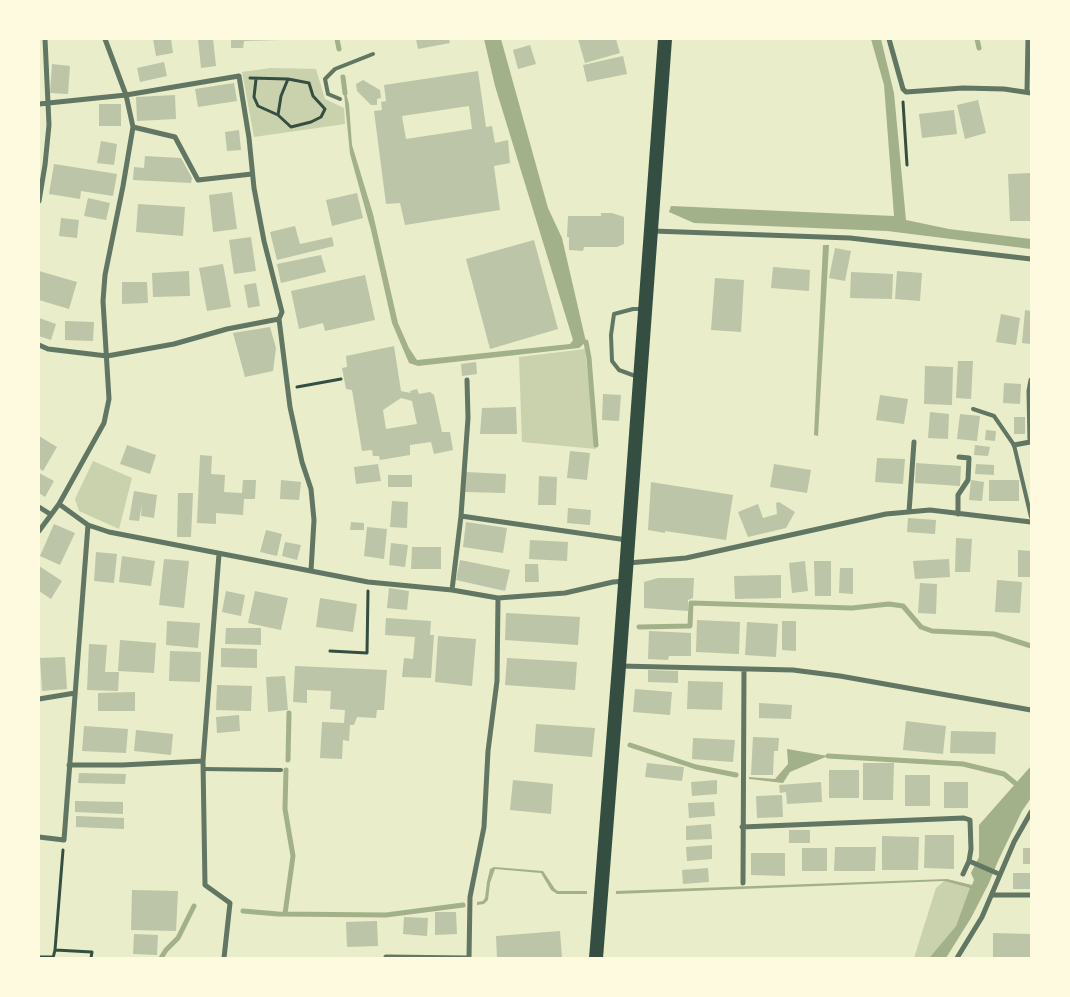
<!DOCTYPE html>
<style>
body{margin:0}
#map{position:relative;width:1070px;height:997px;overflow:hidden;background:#e9edc9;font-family:Barlow,sans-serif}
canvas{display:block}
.frame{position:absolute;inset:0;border:40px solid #fefae0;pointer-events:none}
</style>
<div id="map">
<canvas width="1070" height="997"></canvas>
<div class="frame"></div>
</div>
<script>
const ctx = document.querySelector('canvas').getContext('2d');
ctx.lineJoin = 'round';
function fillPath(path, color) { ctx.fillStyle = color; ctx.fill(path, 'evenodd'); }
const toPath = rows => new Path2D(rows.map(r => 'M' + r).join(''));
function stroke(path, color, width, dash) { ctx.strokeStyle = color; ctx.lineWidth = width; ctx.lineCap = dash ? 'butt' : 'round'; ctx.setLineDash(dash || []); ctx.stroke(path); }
fillPath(toPath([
 [271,68,316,69,325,99,344,108,345,124,254,137,242,72],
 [585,349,596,449,522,442,519,357],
 [93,461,132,478,119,529,79,511,75,499],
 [944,881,971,888,956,926,929,958,914,958,936,888]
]), '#cad2ad');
fillPath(toPath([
 [484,39,501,39,548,208,562,238,586,342,579,348,418,366,409,363,392,323,371,230,350,154,344,93,346,93,349,104,352,145,373,214,398,323,409,348,417,360,570,344,573,340,495,86],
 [871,39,881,39,894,93,906,220,949,229,1031,239,1031,249,887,231,694,223,669,212,671,206,894,216,884,85],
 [823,245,829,245,818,436,814,435],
 [787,749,828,756,790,772,783,783,749,779,749,777,775,779,788,764],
 [1031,766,1031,798,1022,811,998,861,989,883,971,918,946,958,929,958,956,926,970,888,944,881,616,894,616,891,947,879,972,885,974,880,971,873,979,857,979,825],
 [494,867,543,871,555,889,558,891,587,891,587,894,557,894,551,890,541,873,495,869,490,883,488,900,484,904,477,905,477,902,483,901,485,898,487,882,490,869]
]), '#a3b18a');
stroke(toPath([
 [337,39,339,49],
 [977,39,979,48],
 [343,77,345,93],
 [586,342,589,358,596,445],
 [639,627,690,626,691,603,852,608,889,604,903,606,921,627,932,631,994,634,1031,646],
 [630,745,696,767,736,775],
 [828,756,963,764,1004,774,1015,783],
 [288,760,289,713],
 [243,911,278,914,386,915,463,905],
 [285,914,293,856,285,809,286,770],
 [161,958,166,950,178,938,194,906]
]), '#a3b18a', 5);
fillPath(toPath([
 [153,39,171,39,173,53,156,56],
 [198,39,213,39,216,66,201,68],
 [231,39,281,39,281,40,244,41,243,48,231,48],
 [416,39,449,39,450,43,418,49],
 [578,39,616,39,620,53,585,63],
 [530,45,536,64,518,69,513,50],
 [623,56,627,74,587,82,583,65],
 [164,62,167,76,140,82,137,68],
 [52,64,70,66,68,94,50,93],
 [478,71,486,127,492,126,495,143,508,140,510,163,494,166,500,210,405,225,400,203,386,204,374,111,382,110,381,102,386,101,384,85],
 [469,106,472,129,406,139,402,116],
 [363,80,380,90,381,98,377,99,377,105,371,105,357,91,356,84],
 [234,83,237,101,198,107,195,89],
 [175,95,176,119,137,121,136,97],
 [978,100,986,133,965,139,957,105],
 [99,104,121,104,121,126,99,126],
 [954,110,957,134,922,138,919,114],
 [239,130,241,150,227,151,225,132],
 [101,141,117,144,114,165,97,163],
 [145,156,181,158,192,178,191,183,133,180,134,167,144,168],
 [54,164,117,174,113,196,81,191,80,199,49,194],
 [1031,173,1031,221,1010,221,1008,174],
 [232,192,237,229,213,232,209,195],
 [357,193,363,218,332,226,326,200],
 [88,198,110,203,106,220,84,216],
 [138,204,185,207,183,236,136,232],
 [601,213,612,213,624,217,624,244,617,247,584,247,583,251,569,250,569,237,567,237,568,216,601,216],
 [61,218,79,220,77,238,59,236],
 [295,226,300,244,332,237,334,246,277,260,270,232],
 [251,237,256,271,234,274,229,240],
 [534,240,558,329,490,349,466,259],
 [835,248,851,251,845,281,829,278],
 [321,255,326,272,281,283,277,264],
 [223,264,231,307,207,311,199,268],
 [773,267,810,270,809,291,771,288],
 [39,271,77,282,69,309,39,300],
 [189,271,190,296,153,297,152,273],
 [897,271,922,273,920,301,895,299],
 [851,272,893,274,892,299,850,298],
 [365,275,375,320,325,331,323,323,299,329,291,291],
 [715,278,744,280,741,332,711,330],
 [122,282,147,282,148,303,122,304],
 [256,283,260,306,248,308,244,285],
 [1025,310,1031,311,1031,344,1022,343],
 [1001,314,1020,318,1016,345,996,342],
 [39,318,56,324,51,340,39,336],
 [65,321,94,322,93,341,65,340],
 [270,327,276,348,273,371,245,377,233,333],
 [394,346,401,391,411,393,410,391,417,389,419,394,430,392,434,395,442,432,450,432,453,450,434,454,431,442,410,445,410,455,380,460,379,456,373,456,372,450,362,451,352,390,346,389,342,368,347,367,346,356],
 [401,398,412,401,417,424,386,429,383,410],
 [958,361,973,361,971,399,956,398],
 [476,362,477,374,462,376,461,364],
 [925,366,953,367,952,405,924,404],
 [1004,383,1021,384,1020,404,1003,403],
 [603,394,621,395,619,421,602,420],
 [880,395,908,399,904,424,876,420],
 [516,407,517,434,480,434,482,408],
 [930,412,949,414,948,439,928,438],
 [960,414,980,416,977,441,957,439],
 [1014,417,1025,417,1025,434,1014,434],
 [986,430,996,431,995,441,985,440],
 [39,436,57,447,43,471,39,468],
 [127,445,156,455,150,474,120,464],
 [975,445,990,447,988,456,974,455],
 [570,451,590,453,587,480,567,478],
 [200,455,212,456,211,474,225,475,224,492,242,493,243,480,256,480,255,499,244,499,243,515,216,513,216,524,197,523],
 [877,458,905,459,903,484,875,482],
 [916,463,961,466,960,486,915,483],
 [378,464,381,481,356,484,354,467],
 [774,464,811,470,807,493,770,487],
 [976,464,994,465,994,475,975,474],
 [466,472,506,474,505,493,465,492],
 [39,473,54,481,45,497,39,493],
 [388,475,412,475,412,487,388,487],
 [539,476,557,477,556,505,538,505],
 [281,480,301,482,299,500,280,499],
 [971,480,984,482,982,501,969,500],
 [989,480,1019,480,1019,501,989,501],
 [651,482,733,495,726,540,665,531,665,533,648,530],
 [134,491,157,495,154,518,141,516,142,504,139,521,129,520],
 [178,493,193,493,191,537,177,537],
 [392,501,408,502,407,528,390,527],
 [779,502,795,512,786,528,748,537,738,512,758,504,763,518,777,514,776,503],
 [568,508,591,510,590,525,567,523],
 [908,518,936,520,935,534,907,532],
 [351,522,364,523,364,530,350,530],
 [466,522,507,528,503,553,463,547],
 [54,524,75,533,60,565,40,556],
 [367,527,387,529,384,559,364,556],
 [266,530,282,534,277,556,260,552],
 [956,538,972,539,970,572,955,572],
 [530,540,568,542,567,561,529,559],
 [285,542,301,545,297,560,282,556],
 [391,543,408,545,405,567,389,565],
 [412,547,441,547,441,569,411,569],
 [1018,550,1031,551,1031,577,1018,577],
 [96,552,117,554,114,583,94,581],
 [122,556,155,561,151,586,119,582],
 [164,559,189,561,184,608,159,605],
 [949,559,950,577,915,579,913,561],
 [460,560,510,570,505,591,456,580],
 [805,561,808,591,792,593,789,563],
 [814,561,831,561,831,596,815,596],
 [525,564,538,564,539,582,525,582],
 [39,566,62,581,51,599,39,591],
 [840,568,853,568,853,594,839,593],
 [781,575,781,598,735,599,734,576],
 [658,578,694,578,693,598,688,600,688,611,644,608,644,582],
 [997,580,1022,582,1020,613,995,612],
 [920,583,937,584,936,614,918,613],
 [389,588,409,591,407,610,387,608],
 [226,591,245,595,241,616,222,612],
 [255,591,288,598,281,630,248,623],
 [320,598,357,604,353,632,316,627],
 [506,613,580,617,578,645,505,640],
 [386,618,431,621,430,635,434,635,431,678,402,677,404,658,413,659,415,637,385,635],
 [697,620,740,622,739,654,696,652],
 [167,621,200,623,198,648,166,645],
 [782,621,796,621,796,651,782,650],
 [747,622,778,624,776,657,745,655],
 [226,628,261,628,261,645,225,644],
 [649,631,691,633,691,656,669,656,668,660,648,659],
 [438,636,476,639,472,686,435,682],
 [120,640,156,643,154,673,118,671],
 [89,644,107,645,105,672,119,672,118,691,87,690],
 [221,648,257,649,257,668,221,667],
 [170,651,201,652,200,682,169,681],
 [65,657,67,689,42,691,40,658],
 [507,658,577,662,575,690,505,685],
 [295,666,387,670,384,710,377,710,376,718,357,717,354,725,350,725,349,741,343,740,342,759,320,758,322,722,344,723,345,710,330,709,331,691,307,690,307,703,293,702],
 [648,670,678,671,678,683,648,682],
 [285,676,288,710,268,712,266,677],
 [688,681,723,682,722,710,687,709],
 [217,685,252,686,251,711,216,710],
 [635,689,672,692,670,715,633,712],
 [135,692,135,711,98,711,98,693],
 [759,703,792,705,791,719,759,718],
 [239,715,240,731,217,733,216,717],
 [906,721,946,726,943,754,903,750],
 [536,724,595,728,592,757,534,752],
 [84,726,128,729,126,753,82,751],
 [136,730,173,734,171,755,134,751],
 [951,731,996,732,995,754,950,753],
 [753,737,779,738,778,751,774,751,773,775,751,775],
 [693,738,735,740,733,762,692,759],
 [647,763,684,767,682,781,645,777],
 [863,763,894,763,893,800,863,800],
 [829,770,859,770,859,798,829,798],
 [79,773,126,774,125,784,78,783],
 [905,775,930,775,930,806,905,806],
 [513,780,553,784,551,814,510,810],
 [717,780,717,794,692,796,691,782],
 [821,782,822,802,787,804,786,792,780,793,779,785],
 [944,782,968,782,968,808,944,808],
 [782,795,783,817,757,818,756,796],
 [75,801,123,802,123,814,75,812],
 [714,802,715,816,689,818,688,803],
 [76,816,124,818,124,829,76,827],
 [711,824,712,839,686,840,686,826],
 [789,830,810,830,810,843,789,843],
 [925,835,954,835,954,869,924,868],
 [882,836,919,837,918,870,882,870],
 [712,845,712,859,687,861,686,847],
 [835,847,876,847,875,871,834,871],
 [802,848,827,848,827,871,802,871],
 [1023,848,1031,848,1031,864,1023,864],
 [751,853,785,853,785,876,751,875],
 [708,868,709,882,683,884,682,870],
 [1013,873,1031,873,1031,889,1013,889],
 [132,890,178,891,176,931,131,930],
 [435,912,456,912,457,934,435,935],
 [404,917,428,918,427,936,403,934],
 [377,921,378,946,347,947,346,922],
 [560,931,562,958,497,958,496,936],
 [993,933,1031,934,1031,958,993,958],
 [134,934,158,935,157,955,133,954]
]), '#bcc5a7');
stroke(toPath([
 [250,78,288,79,309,83,313,96,325,109,321,117,311,122,291,127,278,115,258,106,254,97,256,79],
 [903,102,907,165],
 [278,115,281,96,288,79],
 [297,387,341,379],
 [330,651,367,653,368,591],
 [55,950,92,952,91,958],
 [39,957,53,957],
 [53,958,55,950,63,850]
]), '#344e41', 3);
stroke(toPath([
 [340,99,328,94,325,79,335,69,373,54],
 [638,377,619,370,612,361,611,335,614,314,633,309,641,309],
 [973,409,994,416,1014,445,1031,517],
 [203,769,281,770]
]), '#617663', 4);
stroke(toPath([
 [889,39,903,89,906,92,963,88,1004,89,1031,93],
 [1027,92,1028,39],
 [39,104,126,95,239,76,249,138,254,188,264,241,282,312,279,319,290,407,302,462,311,489,314,520,311,571],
 [133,127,175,137,198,180,252,174],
 [39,201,45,165,49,125,45,39],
 [653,231,850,238,1031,259],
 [39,345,48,349,107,356,174,344,227,329,279,319],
 [1014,445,1030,442,1029,391,1031,380],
 [59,504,88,525,109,532,368,582,452,590,498,598,565,593,613,582,625,581],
 [39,507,50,514],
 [909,512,914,442],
 [958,514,958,495,968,480,969,458,959,457],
 [461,516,468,418,467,380],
 [39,531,59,504,104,423,109,399,103,301,105,275,123,186,133,127,126,95,105,39],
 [628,563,686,558,886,514,930,510,1031,522],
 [452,590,461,516,627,540],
 [620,666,793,670,840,676,1031,710],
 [39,699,75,693],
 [203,761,205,885,230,903,224,958],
 [69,765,122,765,203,761,219,554],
 [742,827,964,818,970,820,971,849,969,861,963,874],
 [39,837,64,840,88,525],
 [969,861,999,874],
 [743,883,744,669],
 [992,895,1031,895],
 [386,958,386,957,469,958],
 [469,958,470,897,484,827,488,751,497,681,498,598],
 [957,958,982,917,1014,842,1031,812]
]), '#617663', 5);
stroke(toPath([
 [596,958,619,666,665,39]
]), '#344e41', 14);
</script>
